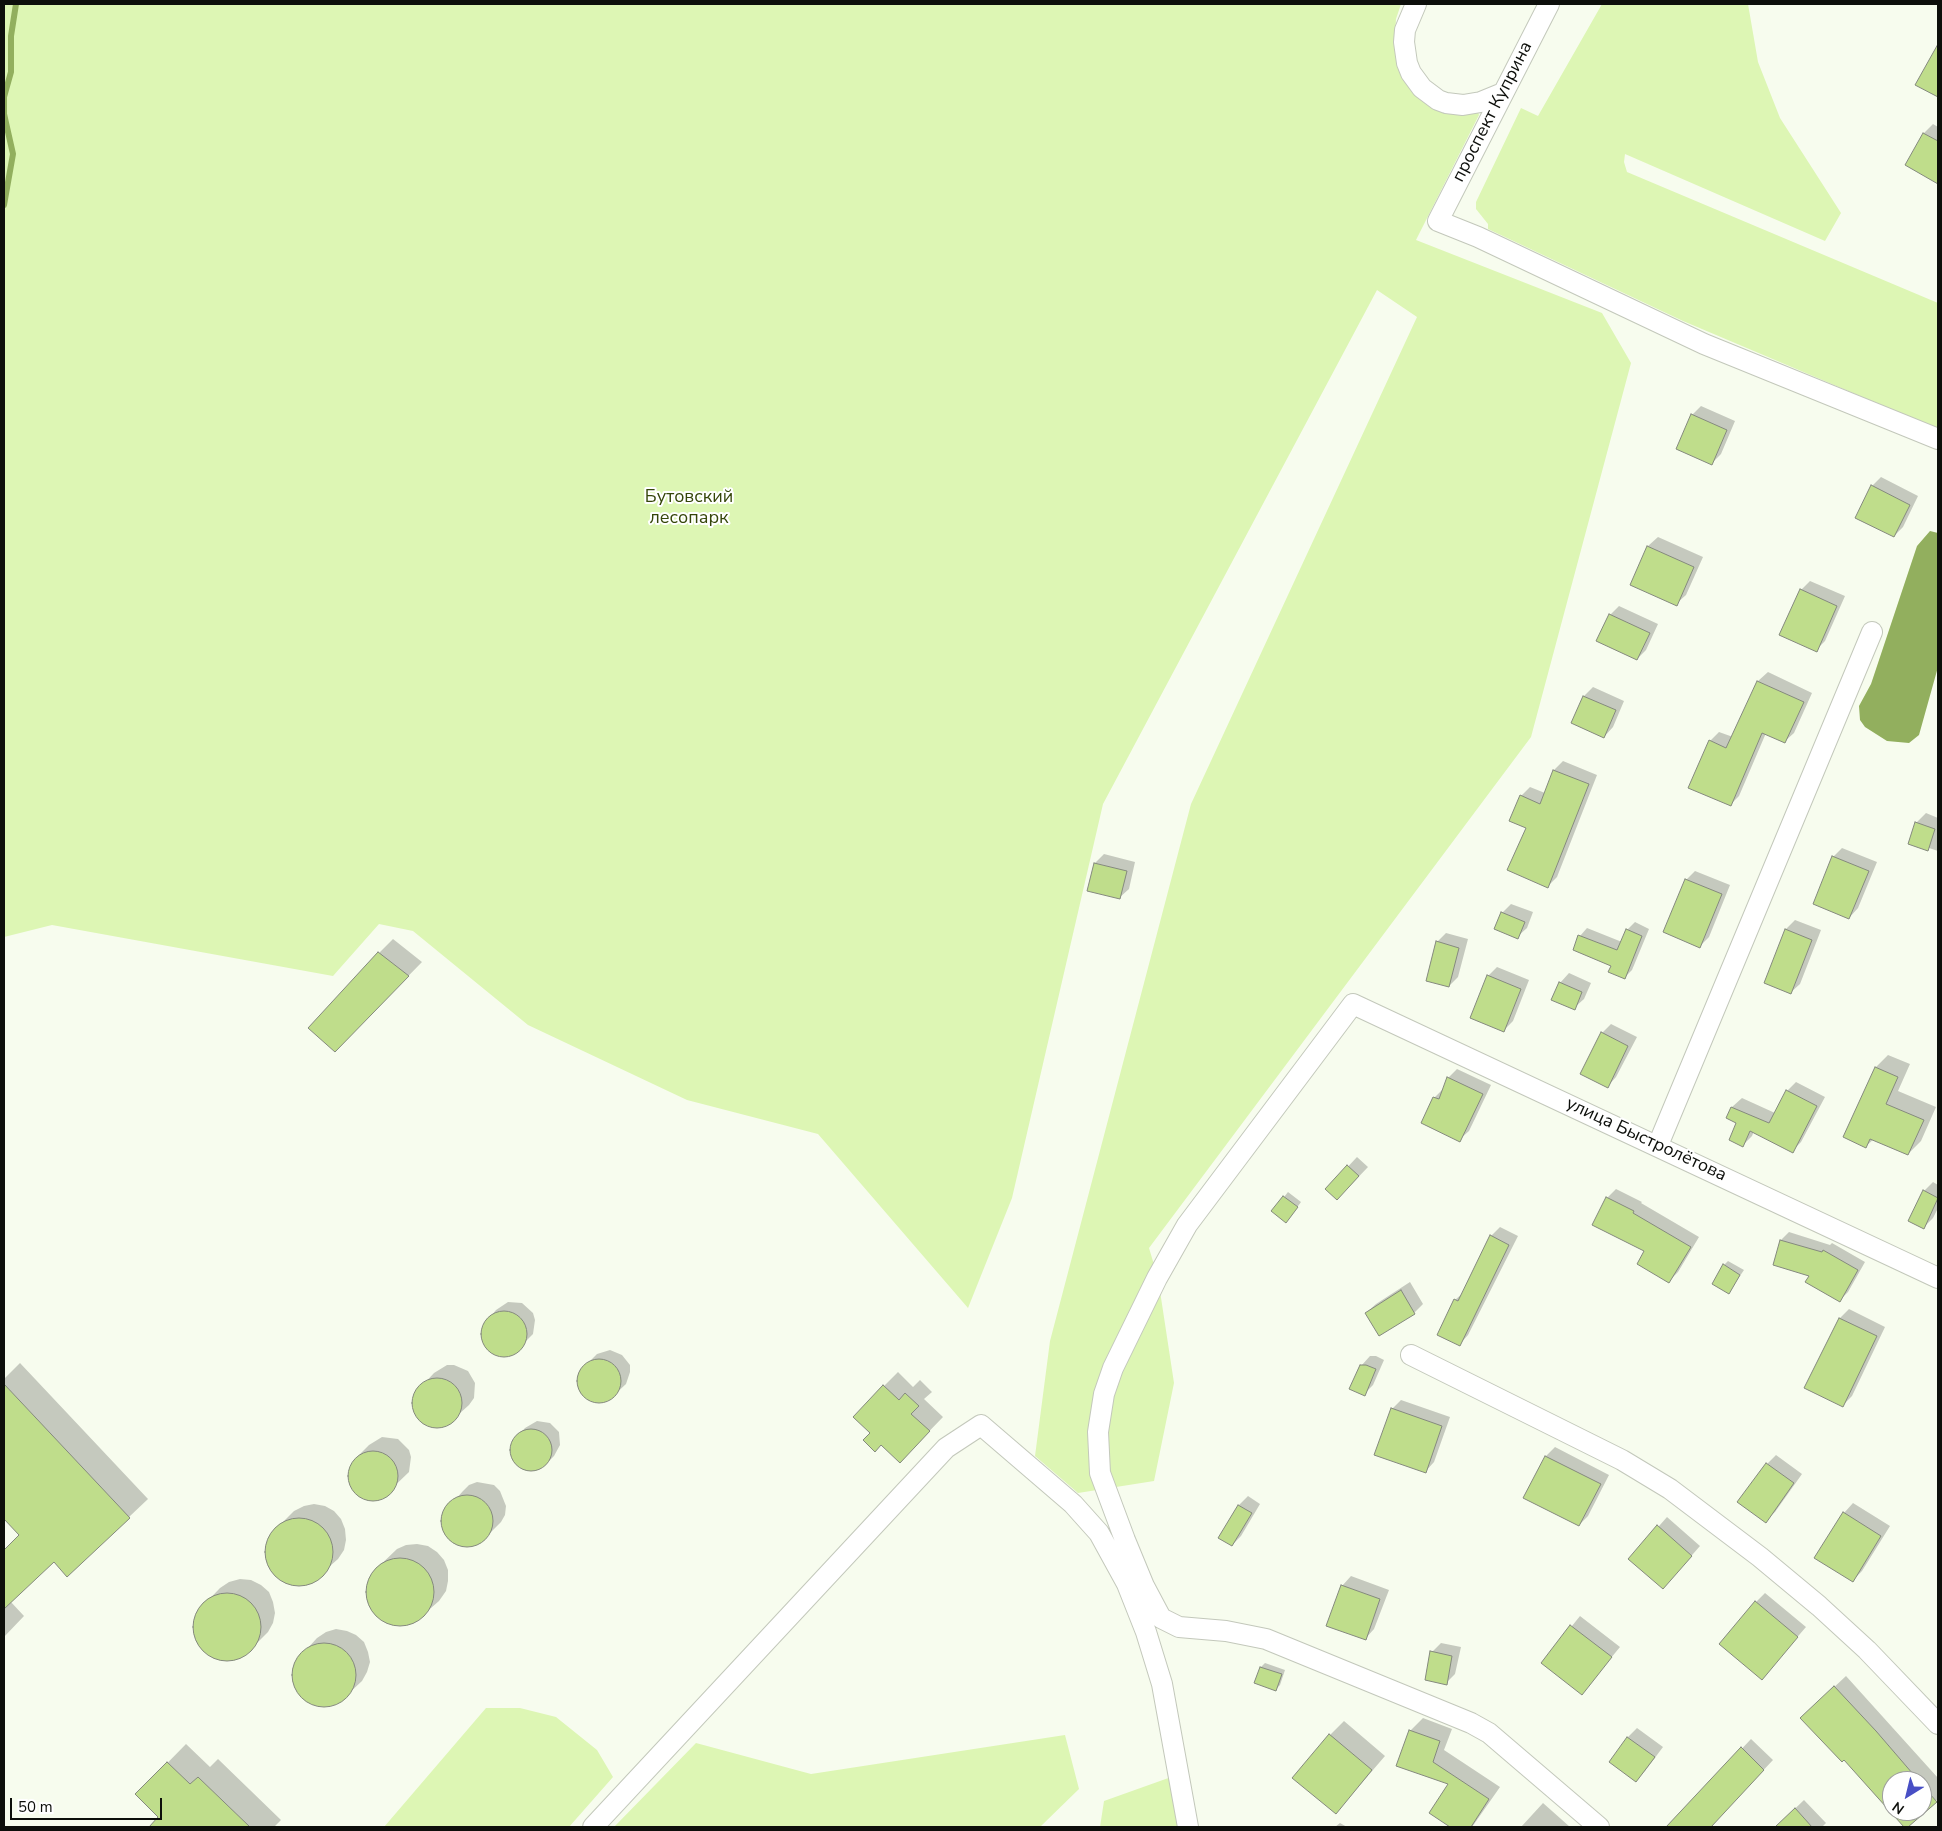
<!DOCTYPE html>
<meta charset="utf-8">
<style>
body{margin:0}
#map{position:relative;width:1942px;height:1831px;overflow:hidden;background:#f7fcee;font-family:"Nunito Sans",sans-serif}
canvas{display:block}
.frame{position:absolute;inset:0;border:5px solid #0d0f0b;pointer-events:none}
.north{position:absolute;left:1882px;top:1771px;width:50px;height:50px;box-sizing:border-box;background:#fff;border:1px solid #9e9f9d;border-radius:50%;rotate:216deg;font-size:14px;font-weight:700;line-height:20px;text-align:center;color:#0d0f0b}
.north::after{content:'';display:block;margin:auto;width:18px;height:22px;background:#484fc5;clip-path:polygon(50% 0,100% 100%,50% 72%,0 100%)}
.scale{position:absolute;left:10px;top:1798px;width:152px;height:22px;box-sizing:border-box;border:2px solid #0d0f0b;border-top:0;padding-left:6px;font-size:15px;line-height:18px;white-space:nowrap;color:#0d0f0b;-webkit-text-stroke:4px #fff;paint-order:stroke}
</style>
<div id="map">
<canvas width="1942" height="1831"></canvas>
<div class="frame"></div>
<div class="north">N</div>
<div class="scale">50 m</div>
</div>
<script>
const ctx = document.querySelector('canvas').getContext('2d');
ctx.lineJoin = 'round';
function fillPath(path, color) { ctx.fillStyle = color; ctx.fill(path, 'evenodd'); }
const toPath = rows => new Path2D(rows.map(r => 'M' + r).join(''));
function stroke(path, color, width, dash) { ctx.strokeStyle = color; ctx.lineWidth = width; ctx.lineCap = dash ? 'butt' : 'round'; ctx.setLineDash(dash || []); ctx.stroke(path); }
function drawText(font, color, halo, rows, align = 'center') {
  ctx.font = font + ' "Nunito Sans",sans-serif'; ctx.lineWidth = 4; ctx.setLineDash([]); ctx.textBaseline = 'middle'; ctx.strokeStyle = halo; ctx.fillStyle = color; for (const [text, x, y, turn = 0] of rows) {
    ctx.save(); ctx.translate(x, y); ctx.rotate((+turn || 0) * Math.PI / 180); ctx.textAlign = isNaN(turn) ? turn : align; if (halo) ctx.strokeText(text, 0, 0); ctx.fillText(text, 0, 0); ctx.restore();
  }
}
fillPath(toPath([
 [4,4,1401,4,1396,19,1395,39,1408,77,1477,109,1479,115,1416,240,1602,313,1631,363,1531,737,1149,1248,1158,1278,1174,1383,1154,1481,1078,1493,1035,1456,1050,1341,1191,804,1417,317,1377,290,1103,804,1012,1198,968,1308,818,1134,687,1100,528,1025,413,931,379,924,333,976,52,925,4,937],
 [1602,4,1748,4,1758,62,1780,118,1841,213,1825,241,1625,154,1624,162,1627,172,1938,303,1938,429,1683,321,1488,229,1488,224,1476,209,1476,202,1521,108,1538,116],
 [486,1708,520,1708,556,1717,597,1750,613,1777,569,1827,384,1827],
 [1065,1735,1079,1789,1040,1827,614,1827,696,1743,811,1774],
 [1174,1776,1182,1827,1100,1827,1104,1801]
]), '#ddf6b4');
fillPath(toPath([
 [1930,531,1938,533,1938,667,1919,735,1909,743,1887,741,1865,727,1860,720,1859,706,1871,684,1917,546]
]), '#92af5e');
fillPath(toPath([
 [1933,124,1938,127,1938,182,1907,164,1924,133],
 [1701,406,1735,421,1721,454,1712,463,1692,415],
 [1881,477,1918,496,1903,527,1894,536,1872,486],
 [1658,537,1703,557,1686,595,1676,604,1632,584,1648,546],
 [1810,581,1845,596,1825,641,1816,650,1801,590],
 [1619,606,1658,624,1646,650,1637,659,1610,615],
 [1768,672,1812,693,1794,733,1784,742,1766,733,1739,796,1730,805,1710,741,1719,732,1733,737,1758,681],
 [1593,687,1624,701,1613,727,1604,737,1572,722,1584,696],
 [1563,761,1597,775,1557,877,1548,886,1527,827,1521,796,1530,787,1545,793,1554,770],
 [1926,813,1938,818,1938,851,1929,848,1916,823],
 [1842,848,1877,862,1858,908,1849,918,1833,857],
 [1104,854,1135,862,1129,889,1119,898,1095,863],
 [1695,871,1730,885,1709,937,1700,946,1686,880],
 [1511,904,1533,912,1527,928,1517,937,1502,913],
 [1795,920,1821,930,1800,984,1790,993,1765,982,1786,929],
 [1635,922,1649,929,1632,970,1624,978,1580,936,1587,928,1622,942,1627,930],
 [1446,933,1468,939,1458,977,1449,986,1437,942],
 [393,939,422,962,335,1051,379,953],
 [1497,967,1529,980,1513,1021,1504,1030,1488,976],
 [1569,973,1591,983,1584,999,1574,1008,1560,983],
 [1611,1024,1637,1037,1616,1077,1607,1087,1602,1033],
 [1888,1055,1910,1064,1898,1091,1936,1107,1921,1141,1908,1154,1874,1139,1866,1146,1845,1137,1876,1067],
 [1457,1069,1491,1085,1469,1131,1459,1140,1434,1098,1443,1089,1448,1078],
 [1796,1082,1825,1097,1801,1142,1792,1151,1754,1131,1752,1136,1743,1145,1737,1123,1728,1118,1732,1107,1742,1098,1775,1113,1787,1091],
 [1357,1157,1368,1167,1346,1190,1327,1189],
 [1933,1182,1938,1185,1938,1208,1933,1218,1924,1227,1924,1191],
 [1616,1189,1642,1202,1641,1203,1699,1237,1678,1272,1669,1281,1607,1198],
 [1288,1192,1301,1202,1290,1217,1273,1211],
 [1500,1227,1518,1236,1468,1335,1459,1345,1455,1300,1464,1292,1491,1236],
 [1789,1232,1830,1245,1832,1243,1865,1262,1848,1292,1840,1300,1811,1275,1774,1264,1781,1240],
 [1728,1261,1744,1270,1729,1292,1724,1265],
 [1410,1282,1423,1304,1414,1313,1380,1334,1366,1313,1376,1304],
 [508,1302,522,1303,533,1313,535,1320,533,1334,513,1354,498,1355,492,1352,483,1341,483,1326,496,1310],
 [1849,1309,1885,1327,1852,1396,1843,1405,1806,1388,1840,1318],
 [610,1350,622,1355,630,1365,630,1372,626,1384,610,1399,596,1402,590,1399,580,1389,579,1375,583,1368,597,1354],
 [1370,1356,1376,1356,1384,1360,1373,1385,1364,1394,1361,1366],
 [20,1363,148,1499,129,1517,54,1561,10,1601,24,1616,4,1637,4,1550,20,1535,4,1517,4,1379],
 [447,1365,454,1365,468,1371,475,1383,474,1398,469,1405,448,1424,440,1427,425,1423,415,1410,414,1403,415,1395,420,1388,434,1373],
 [898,1372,913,1387,920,1380,932,1392,924,1399,943,1417,914,1447,884,1386],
 [1401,1400,1450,1417,1434,1462,1425,1472,1392,1409],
 [537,1421,550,1423,559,1432,560,1445,554,1456,544,1466,532,1471,525,1470,515,1462,512,1456,512,1443,525,1428],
 [382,1437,398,1439,409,1450,411,1457,409,1472,382,1498,366,1499,359,1496,350,1483,350,1467,354,1460,369,1445],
 [1555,1447,1609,1475,1588,1516,1579,1525,1525,1497,1546,1456],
 [1776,1455,1802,1474,1775,1512,1765,1521,1767,1464],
 [477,1482,494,1485,500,1491,506,1506,505,1515,501,1522,486,1537,473,1545,458,1544,446,1535,442,1520,444,1512,463,1491,469,1485],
 [1248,1496,1260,1504,1241,1536,1232,1545,1239,1505],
 [1853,1503,1890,1526,1862,1571,1853,1580,1844,1513],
 [314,1504,325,1506,334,1511,341,1519,345,1529,346,1540,344,1550,338,1559,314,1580,304,1584,293,1584,283,1580,275,1573,269,1564,267,1554,267,1543,272,1533,294,1511,304,1506],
 [1667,1517,1700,1546,1672,1578,1630,1559],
 [417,1544,428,1546,437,1552,444,1560,448,1570,448,1581,446,1591,439,1601,415,1622,405,1625,393,1625,383,1620,374,1613,369,1603,367,1592,369,1581,374,1571,397,1549,406,1545],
 [1351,1576,1389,1590,1374,1629,1365,1639,1342,1586],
 [240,1579,251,1580,261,1585,269,1592,273,1602,275,1613,273,1623,268,1632,246,1654,236,1659,225,1660,215,1657,205,1652,199,1643,195,1632,195,1621,198,1611,220,1588,229,1582],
 [1765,1593,1806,1627,1762,1678,1756,1602],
 [1580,1616,1620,1647,1582,1693,1543,1662],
 [336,1629,347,1631,356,1635,364,1642,368,1652,370,1662,367,1672,362,1681,347,1695,339,1702,330,1705,320,1706,311,1703,302,1698,296,1689,293,1680,293,1670,296,1661,317,1638,326,1632],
 [1441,1643,1461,1647,1455,1674,1446,1683,1432,1652],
 [1265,1663,1285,1670,1280,1685,1276,1689,1261,1667],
 [1846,1676,1938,1778,1938,1799,1906,1827,1845,1758,1814,1706],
 [1892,1781,1922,1781,1922,1811,1892,1811],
 [1423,1718,1452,1729,1444,1750,1500,1787,1472,1827,1453,1827,1431,1813,1450,1784,1398,1765,1411,1730],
 [1344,1721,1385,1756,1336,1813,1330,1735],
 [1637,1728,1663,1747,1645,1771,1636,1780,1610,1762,1628,1737],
 [1751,1739,1773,1760,1710,1827,1668,1827],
 [186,1744,210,1767,218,1759,281,1820,274,1827,150,1827,160,1817,137,1794],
 [1804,1800,1826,1823,1822,1827,1776,1827],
 [1543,1803,1570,1827,1521,1827],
 [1340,1823,1347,1827,1335,1827]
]), '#0003');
stroke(toPath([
 [4,205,13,154,4,114,4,97,11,72,11,36,16,4]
]), '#92af5e', 6);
const building = toPath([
 [1938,44,1938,97,1915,85,1938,44],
 [1923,133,1938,141,1938,184,1905,165,1923,133],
 [1691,414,1727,430,1712,465,1676,449,1691,414],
 [1871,485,1910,505,1894,537,1855,518,1871,485],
 [1647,546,1694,567,1677,606,1630,585,1647,546],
 [1800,589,1837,606,1817,652,1779,635,1800,589],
 [1609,614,1650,633,1637,660,1596,641,1609,614],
 [1757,681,1804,702,1785,743,1762,733,1731,806,1688,788,1709,740,1726,748,1757,681],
 [1583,696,1616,710,1604,738,1571,723,1583,696],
 [1553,770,1589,784,1548,888,1507,870,1526,828,1509,821,1520,795,1540,804,1553,770],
 [1915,822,1935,829,1928,851,1908,844,1915,822],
 [1832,856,1869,871,1849,919,1813,904,1832,856],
 [1094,863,1127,871,1120,899,1087,891,1094,863],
 [1685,879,1722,894,1700,948,1663,932,1685,879],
 [1501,912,1525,922,1518,939,1494,929,1501,912],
 [1626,929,1642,936,1625,979,1608,972,1611,966,1573,950,1578,935,1617,950,1626,929],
 [1785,929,1812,940,1791,994,1764,983,1785,929],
 [1436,941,1459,948,1449,987,1426,981,1436,941],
 [378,952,409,976,335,1052,308,1028,378,952],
 [1487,975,1521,989,1504,1032,1470,1018,1487,975],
 [1559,982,1582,992,1575,1010,1551,1000,1559,982],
 [1601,1032,1628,1046,1608,1088,1580,1074,1601,1032],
 [1875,1067,1898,1077,1886,1104,1924,1120,1908,1155,1870,1139,1866,1148,1843,1137,1875,1067],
 [1447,1077,1483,1094,1460,1142,1421,1123,1433,1097,1439,1099,1447,1077],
 [1786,1090,1817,1106,1793,1153,1750,1131,1743,1147,1729,1140,1736,1123,1726,1118,1731,1107,1769,1123,1786,1090],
 [1347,1165,1359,1176,1337,1200,1325,1189,1347,1165],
 [1923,1190,1938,1198,1924,1229,1908,1221,1923,1190],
 [1283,1196,1298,1207,1286,1223,1271,1211,1283,1196],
 [1606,1197,1634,1211,1633,1213,1691,1247,1669,1283,1637,1264,1644,1251,1592,1225,1606,1197],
 [1490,1235,1509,1245,1460,1346,1437,1335,1454,1299,1458,1301,1490,1235],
 [1780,1240,1822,1252,1823,1250,1858,1270,1840,1302,1805,1282,1809,1276,1773,1265,1780,1240],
 [1723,1264,1740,1275,1729,1294,1712,1284,1723,1264],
 [1401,1290,1415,1314,1379,1336,1365,1313,1401,1290],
 '481 1334a23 23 0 1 1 46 0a23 23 0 1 1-46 0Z',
 [1839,1318,1877,1336,1843,1407,1804,1388,1839,1318],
 '577 1381a22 22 0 1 1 44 0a22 22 0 1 1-44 0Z',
 [1360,1365,1366,1365,1376,1369,1365,1396,1349,1389,1360,1365],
 '412 1403a25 25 0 1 1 50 0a25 25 0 1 1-50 0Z',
 [4,1384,130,1518,67,1577,54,1562,4,1609,4,1550,19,1535,4,1519,4,1384],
 [883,1385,899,1400,905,1393,919,1406,911,1414,930,1431,900,1463,881,1445,875,1452,863,1440,870,1433,853,1417,883,1385],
 [1391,1408,1442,1426,1426,1473,1374,1455,1391,1408],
 '510 1450a21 21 0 1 1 42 0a21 21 0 1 1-42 0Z',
 '348 1476a25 25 0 1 1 50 0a25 25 0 1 1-50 0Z',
 [1545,1456,1601,1484,1579,1526,1523,1498,1545,1456],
 [1766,1463,1794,1483,1766,1523,1737,1502,1766,1463],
 '441 1521a26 26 0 1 1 52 0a26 26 0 1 1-52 0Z',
 [1238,1505,1252,1513,1232,1546,1218,1538,1238,1505],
 [1843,1512,1881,1536,1853,1582,1814,1558,1843,1512],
 '265 1552a34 34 0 1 1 68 0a34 34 0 1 1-68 0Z',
 [1657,1525,1692,1556,1663,1589,1628,1559,1657,1525],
 '366 1592a34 34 0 1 1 68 0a34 34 0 1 1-68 0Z',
 [1341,1585,1380,1599,1366,1640,1326,1626,1341,1585],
 '193 1627a34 34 0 1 1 68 0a34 34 0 1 1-68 0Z',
 [1755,1601,1798,1637,1762,1680,1719,1644,1755,1601],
 [1570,1625,1612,1657,1582,1695,1541,1663,1570,1625],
 '292 1675a32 32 0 1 1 64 0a32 32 0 1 1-64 0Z',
 [1430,1651,1452,1656,1447,1685,1425,1680,1430,1651],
 [1260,1667,1282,1674,1276,1691,1254,1683,1260,1667],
 [1834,1686,1876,1731,1919,1781,1892,1781,1892,1811,1922,1811,1922,1785,1937,1802,1908,1827,1904,1827,1844,1760,1842,1762,1800,1718,1834,1686],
 [1409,1730,1440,1741,1433,1762,1489,1799,1471,1827,1450,1827,1429,1813,1448,1784,1396,1766,1409,1730],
 [1329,1734,1372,1770,1336,1814,1292,1778,1329,1734],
 [1627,1737,1655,1757,1636,1782,1609,1762,1627,1737],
 [1741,1747,1764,1770,1711,1827,1666,1827,1741,1747],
 [167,1762,190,1784,198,1777,250,1827,149,1827,158,1817,135,1794,167,1762],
 [1795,1808,1812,1827,1775,1827,1795,1808]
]);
fillPath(building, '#bfdd8b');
stroke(building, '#84897d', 1);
const street = toPath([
 [1416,4,1405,30,1404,42,1407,63,1411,73,1422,88,1438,100,1446,103,1463,105,1481,102,1503,93],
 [1549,4,1438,221,1478,237,1704,344,1938,439],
 [1658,1145,1872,632],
 [1411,1355,1622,1460,1670,1489,1760,1557,1819,1606,1867,1650,1938,1724],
 [593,1827,946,1448,981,1425,1073,1504,1099,1533,1127,1584,1146,1632,1162,1684,1188,1827],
 [1599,1827,1489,1733,1471,1723,1266,1639,1226,1631,1179,1627,1161,1618,1144,1586,1125,1540,1100,1473,1098,1432,1104,1394,1113,1368,1157,1278,1187,1225,1353,1004,1938,1278]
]);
stroke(street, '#c3c8bb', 22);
stroke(street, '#fff', 20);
drawText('18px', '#0d0f0b', '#fff', [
 ["проспект Куприна",1493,112,-63],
 ["улица Быстролётова",1646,1140,25]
]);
drawText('18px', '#354609', '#fff', [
 ["Бутовский",689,498],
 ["лесопарк",689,519]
]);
</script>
